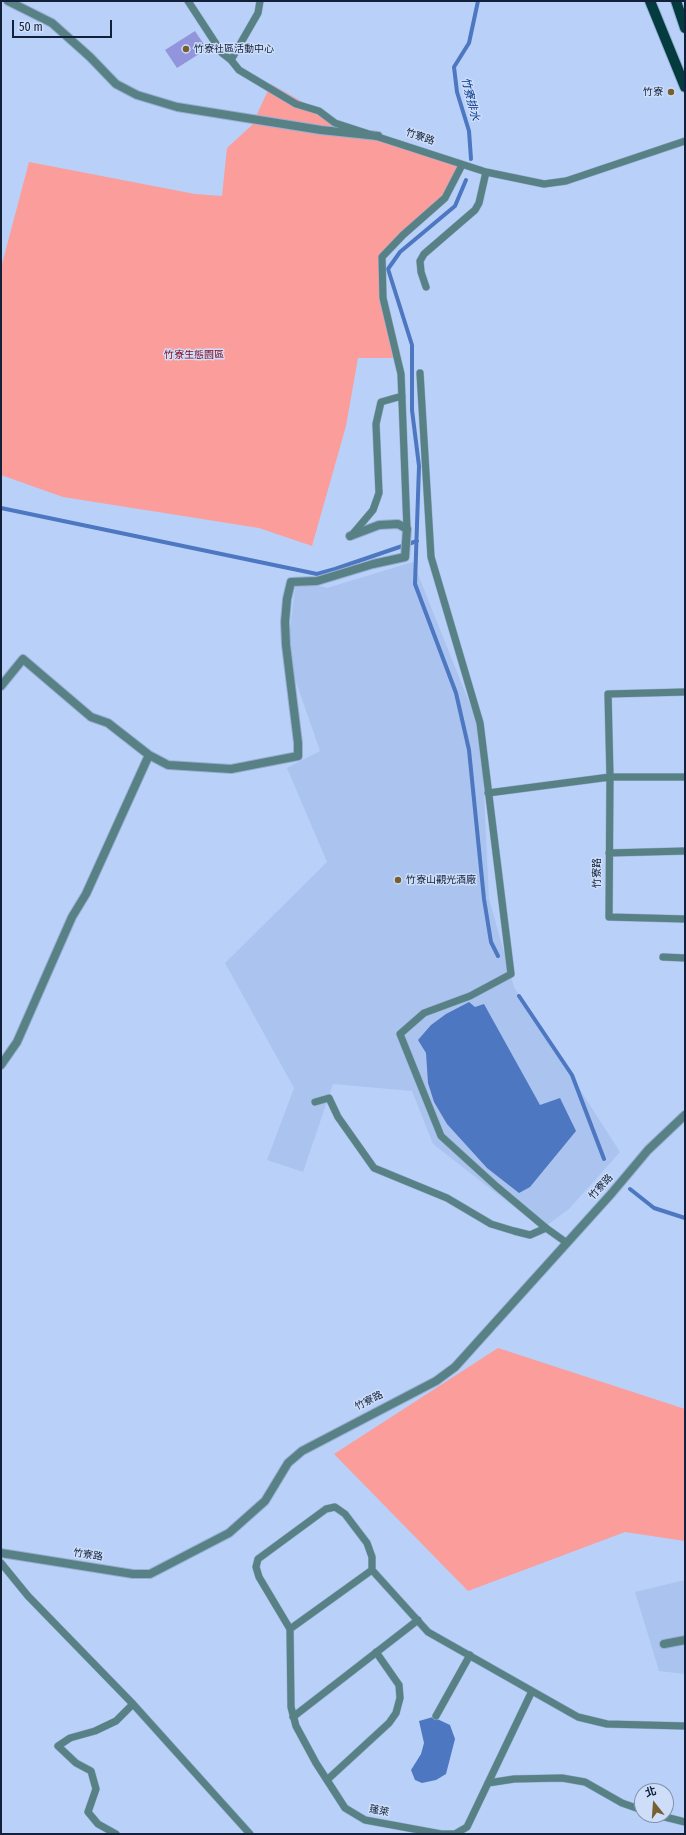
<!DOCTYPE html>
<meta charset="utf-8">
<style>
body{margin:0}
#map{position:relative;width:686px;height:1835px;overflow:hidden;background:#b9d1f9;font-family:"Fira Sans Condensed","Noto Sans TC",sans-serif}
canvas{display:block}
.frame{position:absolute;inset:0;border:2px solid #122039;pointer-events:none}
.north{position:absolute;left:634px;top:1783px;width:40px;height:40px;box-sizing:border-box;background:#cedef9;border:1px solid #8392ac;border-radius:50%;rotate:343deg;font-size:11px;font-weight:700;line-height:16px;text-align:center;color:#122039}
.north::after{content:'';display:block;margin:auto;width:14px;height:18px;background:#785f30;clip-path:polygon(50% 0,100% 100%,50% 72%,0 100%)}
.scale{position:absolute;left:12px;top:20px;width:100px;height:18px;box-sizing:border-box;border:2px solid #122039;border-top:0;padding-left:5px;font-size:12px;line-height:14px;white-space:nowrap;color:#122039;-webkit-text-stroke:3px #cedef9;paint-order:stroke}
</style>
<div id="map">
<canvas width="686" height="1835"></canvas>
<div class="frame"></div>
<div class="north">北</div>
<div class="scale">50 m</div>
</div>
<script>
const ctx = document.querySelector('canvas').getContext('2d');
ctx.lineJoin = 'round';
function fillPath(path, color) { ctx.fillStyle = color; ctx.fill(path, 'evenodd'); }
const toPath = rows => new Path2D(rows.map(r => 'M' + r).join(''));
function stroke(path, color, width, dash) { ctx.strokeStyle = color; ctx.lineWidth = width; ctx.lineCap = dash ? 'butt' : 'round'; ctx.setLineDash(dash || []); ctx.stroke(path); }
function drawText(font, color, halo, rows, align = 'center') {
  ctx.font = font + ' "Fira Sans Condensed","Noto Sans TC",sans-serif'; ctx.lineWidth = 3; ctx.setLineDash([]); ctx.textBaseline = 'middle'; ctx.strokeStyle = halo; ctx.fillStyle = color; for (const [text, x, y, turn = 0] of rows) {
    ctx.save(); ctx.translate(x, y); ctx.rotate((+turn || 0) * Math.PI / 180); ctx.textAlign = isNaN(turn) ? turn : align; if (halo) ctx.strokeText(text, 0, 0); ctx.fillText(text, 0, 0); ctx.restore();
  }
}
fillPath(toPath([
 [413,562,481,732,489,899,514,987,620,1152,569,1209,542,1229,433,1144,412,1091,333,1084,303,1172,267,1160,294,1088,225,963,327,862,287,768,320,751,287,656,296,579,327,588],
 [685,1580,685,1674,659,1671,635,1592]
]), '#aac4ef');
fillPath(toPath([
 [271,84,331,118,458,167,445,198,382,257,383,298,391,328,393,358,358,358,346,426,312,546,259,528,63,497,1,475,1,268,29,162,195,194,222,196,227,148,252,125],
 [498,1348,685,1409,685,1541,625,1532,468,1591,334,1454]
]), '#fa9d9b');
fillPath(toPath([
 [469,1002,475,1007,484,1004,540,1105,560,1098,576,1131,530,1187,519,1193,487,1168,447,1124,434,1102,428,1083,426,1053,418,1040,431,1025,446,1014],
 [433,1717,450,1725,455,1739,446,1774,436,1780,422,1783,415,1780,411,1770,421,1754,424,1743,419,1721]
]), '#4d77c1');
stroke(toPath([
 [471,159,469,131,457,92,454,67,469,43,478,1],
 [466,180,455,206,400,252,388,269,412,345,412,410,419,466,415,584,456,693,469,750,484,899,491,942,498,956],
 [1,508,317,574,335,569,417,541],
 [519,996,572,1075,604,1159],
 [630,1189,654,1208,685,1218]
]), '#4d77c1', 4);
fillPath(toPath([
 [195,31,207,49,177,68,165,50]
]), '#9295dc');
const service = toPath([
 [188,1,222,53,231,60,239,70,296,104,319,111,335,123,486,172,544,184,566,181,685,141],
 [231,60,258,13,260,1],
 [426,287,421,272,420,261,424,254,475,210,479,203,486,172],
 [420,373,431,557,480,723,511,974,470,996,424,1013,400,1034,441,1136,496,1186,546,1228,567,1243],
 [407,529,401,374,383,298,382,257,403,235,445,198,462,165],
 [351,536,373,510,379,493,376,424,381,402,402,396],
 [685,692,608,694,610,777,609,917,685,919],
 [488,793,610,777,685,777],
 [609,853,685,851],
 [663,957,685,958],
 [315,1102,329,1098,338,1117,374,1168,447,1198,491,1224,514,1231,530,1235,546,1228],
 [1,1563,28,1596,133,1704,250,1834],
 [290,1629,372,1570],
 [532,1691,467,1827,455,1834,441,1834,365,1820,345,1808,316,1763,296,1726,291,1707,290,1629,259,1577,256,1567,258,1559,326,1509,335,1507,345,1514,367,1543,372,1557,372,1570,428,1632,532,1691,578,1717,607,1724,685,1726],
 [436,1716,470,1655],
 [293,1717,418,1620],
 [327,1780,389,1723,396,1713,400,1698,399,1685,376,1652],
 [488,1783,514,1779,562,1778,585,1782,622,1803,642,1810],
 [657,1815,685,1822],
 [116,1834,98,1824,88,1812,96,1789,91,1771,76,1763,58,1746,70,1738,95,1731,116,1721,133,1704]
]);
const minor = toPath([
 [8,1,52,23,90,57,116,84,137,95,177,107,321,130,378,136],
 [1,686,23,659,91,717,108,723,149,755,168,765,231,769,298,756,298,743,286,645,285,622,287,599,291,582,317,581,373,564,405,557,407,529,398,524,379,525,350,536],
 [1,1065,17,1042,72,917,86,894,149,755],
 [1,1553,133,1574,150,1574,229,1533,265,1501,288,1463,302,1451,436,1381,455,1367,611,1194,648,1150,685,1115],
 [664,1644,685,1640]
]);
const primary = toPath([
 [650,1,685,87],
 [676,1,685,28]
]);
stroke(service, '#98aed3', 8);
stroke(minor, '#98aed3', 10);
stroke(primary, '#98aed3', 12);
stroke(service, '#578184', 7);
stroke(minor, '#578184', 8);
stroke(primary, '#033b3e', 10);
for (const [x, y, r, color] of [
 [186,49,4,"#785f30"],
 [671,92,4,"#785f30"],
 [398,880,4,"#785f30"]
]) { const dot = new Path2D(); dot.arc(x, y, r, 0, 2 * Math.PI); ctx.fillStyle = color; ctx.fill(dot); stroke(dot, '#cedef9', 1.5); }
drawText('10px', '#122039', '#cedef9', [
 ["竹寮社區活動中心",194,49],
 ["竹寮",663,92,"right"],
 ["竹寮山觀光酒廠",406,880]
], 'left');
drawText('10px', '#122039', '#cedef9', [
 ["竹寮路",420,137,19],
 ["竹寮路",597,873,-90],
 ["竹寮路",601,1187,-48],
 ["竹寮路",369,1401,-27],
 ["竹寮路",88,1555,9],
 ["蓬萊",379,1811,11]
]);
drawText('10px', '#86061e', '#cedef9', [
 ["竹寮生態園區",194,355]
]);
drawText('italic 11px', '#05378f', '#cedef9', [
 ["竹寮排水",470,99,76]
]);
</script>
